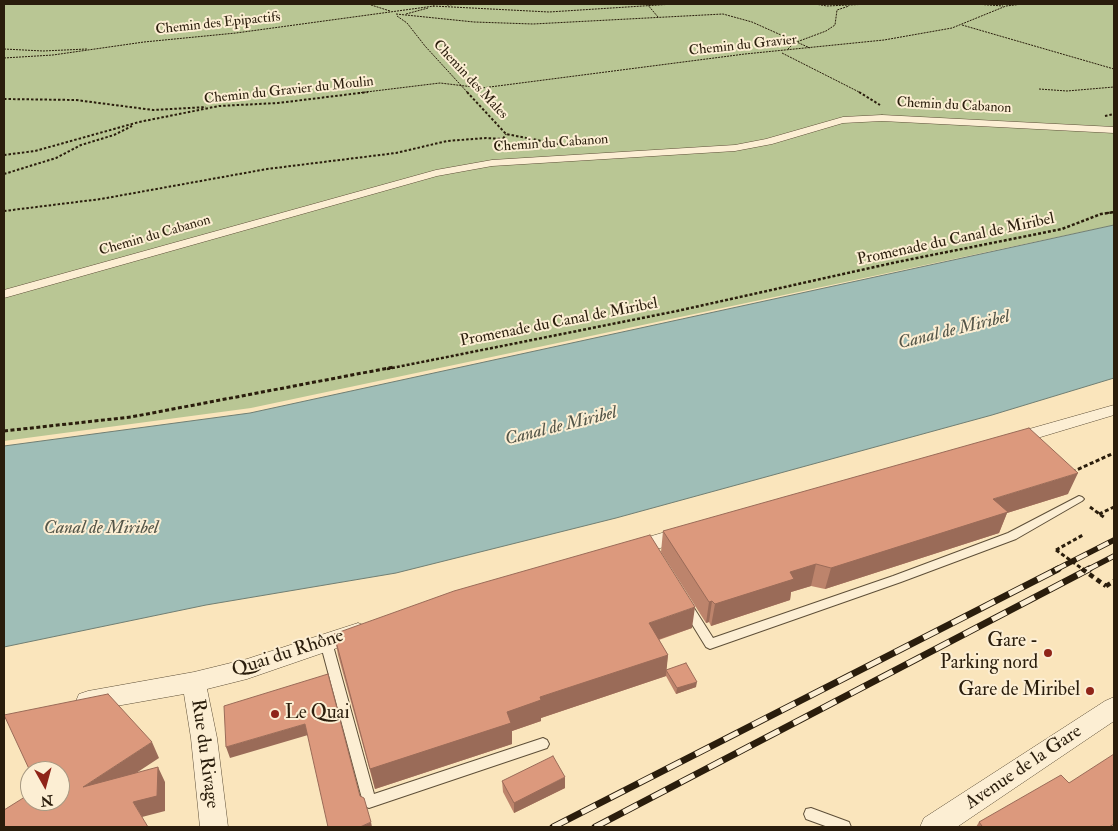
<!DOCTYPE html>
<meta charset="utf-8">
<style>
body{margin:0}
#map{position:relative;width:1118px;height:831px;overflow:hidden;background:#fae5bc;font-family:"IM FELL Double Pica",serif}
canvas{display:block}
.frame{position:absolute;inset:0;border:5px solid #2a1d0c;pointer-events:none}
.north{position:absolute;left:20px;top:761px;width:50px;height:50px;box-sizing:border-box;background:#fceed3;border:1px solid #a89a83;border-radius:50%;rotate:173deg;font-size:14px;font-weight:700;line-height:20px;text-align:center;color:#2a1d0c}
.north::after{content:'';display:block;margin:auto;width:18px;height:22px;background:#8f2418;clip-path:polygon(50% 0,100% 100%,50% 72%,0 100%)}
</style>
<div id="map">
<canvas width="1118" height="831"></canvas>
<div class="frame"></div>
<div class="north">N</div>
</div>
<script>
const ctx = document.querySelector('canvas').getContext('2d');
ctx.lineJoin = 'round';
function fillPath(path, color) { ctx.fillStyle = color; ctx.fill(path, 'evenodd'); }
const toPath = rows => new Path2D(rows.map(r => 'M' + r).join(''));
function stroke(path, color, width, dash) { ctx.strokeStyle = color; ctx.lineWidth = width; ctx.lineCap = dash ? 'butt' : 'round'; ctx.setLineDash(dash || []); ctx.stroke(path); }
function drawText(font, color, halo, rows, align = 'center') {
  ctx.font = font + ' "IM FELL Double Pica",serif'; ctx.lineWidth = 4; ctx.setLineDash([]); ctx.textBaseline = 'middle'; ctx.strokeStyle = halo; ctx.fillStyle = color; for (const [text, x, y, turn = 0] of rows) {
    ctx.save(); ctx.translate(x, y); ctx.rotate((+turn || 0) * Math.PI / 180); ctx.textAlign = isNaN(turn) ? turn : align; if (halo) ctx.strokeText(text, 0, 0); ctx.fillText(text, 0, 0); ctx.restore();
  }
}
fillPath(toPath([
 [4,4,1114,4,1114,225,251,408,4,441]
]), '#b9c694');
const water = toPath([
 [1114,225,1114,378,992,415,616,518,396,573,206,605,4,647,4,446,250,413,1114,225]
]);
fillPath(water, '#9fbeb7');
stroke(water, '#707e73', 1);
const lane = toPath([
 [1079,496,1082,497,1084,499,1082,501,1016,539,901,582,710,649,706,647,682,608,684,605,688,604,692,605,713,638,893,576,1008,533,1079,496],
 [326,637,330,639,332,642,374,794,543,738,547,740,549,744,547,748,369,808,364,806,320,642,322,639,326,637],
 [811,808,849,822,851,827,828,827,806,819,804,814,806,809,811,808]
]);
const street = toPath([
 [882,115,1114,127,1114,133,882,121,843,123,772,144,735,151,492,166,437,176,4,298,4,290,436,170,492,160,735,145,766,139,843,117,882,115],
 [1114,405,1114,415,1014,445,1008,443,1005,439,1008,435,1114,405],
 [686,526,693,528,696,533,693,538,631,557,624,554,621,549,624,544,686,526],
 [358,623,366,626,369,632,366,638,247,679,207,689,217,738,228,827,200,827,191,738,184,694,88,711,79,708,76,701,79,694,88,691,194,672,247,659,358,623],
 [1114,697,1114,721,957,827,920,827,924,818,1105,701,1114,697]
]);
stroke(lane, '#5e4f38', 2);
stroke(street, '#5e4f38', 1);
stroke(toPath([
 [368,4,390,11],
 [647,4,658,17],
 [815,4,827,6,870,4],
 [975,4,1003,6],
 [447,5,461,4],
 [433,6,549,12,674,4],
 [396,14,474,22,533,24,723,14,752,22,810,48],
 [406,14,428,8],
 [397,16,407,23,425,46,468,93],
 [962,25,1114,69],
 [4,49,43,51,87,49],
 [788,49,794,43,826,31,835,25,837,10,849,6],
 [782,53,861,93],
 [4,58,53,55,144,42,236,33,434,6],
 [1039,89,1067,91,1114,87],
 [358,93,440,83,482,88,745,54,884,40,952,28,1006,6,1023,4]
]), '#2a1d0c', 1, [2, 1]);
stroke(toPath([
 [467,92,506,134,563,145],
 [859,92,880,105],
 [4,99,76,100,153,110,206,107],
 [1105,116,1114,114],
 [496,150,506,134],
 [4,155,35,151,139,122,219,106,278,103,368,92],
 [4,174,56,158,81,145,114,135,132,126],
 [4,211,101,199,267,169,396,153,447,141,486,138,504,139],
 [1107,213,1114,212]
]), '#2a1d0c', 2, [2.5, 2]);
stroke(toPath([
 [387,369,677,311,897,262,1062,229,1101,214,1114,212]
]), '#2a1d0c', 2.5, [3, 2]);
stroke(toPath([
 [4,431,131,417,394,367],
 [1072,472,1114,453],
 [1090,507,1105,518],
 [1099,514,1114,507],
 [1056,550,1083,535]
]), '#2a1d0c', 3, [4, 2.5]);
stroke(toPath([
 [1106,586,1114,581]
]), '#2a1d0c', 4.5, [5, 4]);
fillPath(lane, '#fceed3');
fillPath(street, '#fceed3');
const railFar1 = toPath([
 [1055,570,1114,540],
 [1087,570,1114,556]
]);
const rail = toPath([
 [553,827,1058,569],
 [595,827,1089,569]
]);
stroke(railFar1, '#2a1d0c', 5.5);
stroke(rail, '#2a1d0c', 7);
stroke(railFar1, '#fceed3', 4, [12]);
stroke(rail, '#fceed3', 5, [16]);
stroke(toPath([
 [1056,550,1084,570]
]), '#2a1d0c', 3, [4, 2.5]);
stroke(toPath([
 [1082,569,1106,586]
]), '#2a1d0c', 4.5, [5, 4]);
fillPath(toPath([
 [1068,494,1007,513,999,533,825,589,811,586,791,592,790,600,711,626,709,622,706,623,661,552,663,531],
 [692,628,659,640,668,655,666,670,696,687,676,694,666,676,541,718,541,721,512,731,512,744,375,789,338,655,334,634],
 [502,781,565,788,514,813,503,792],
 [1069,783,1114,827,976,827,979,822]
]), '#bd846c');
fillPath(toPath([
 [1078,473,1068,494,1007,513,999,533,825,589,831,568,993,499],
 [816,564,811,586,791,592,790,600,711,626,715,604,790,572],
 [712,601,709,622,706,623,709,602],
 [695,607,692,628,648,643,649,623],
 [668,655,666,676,541,718,541,721,512,731,512,744,375,789,370,769,540,697],
 [697,682,696,687,676,694,677,688],
 [305,724,308,735,230,758,226,747],
 [152,742,159,758,92,802,83,787],
 [158,767,165,782,165,811,142,817,133,802],
 [565,777,565,788,514,813,514,803],
 [371,822,372,827,360,827]
]), '#9a6b58');
const building = toPath([
 [1029,428,1078,473,993,499,1008,512,831,568,816,564,790,572,794,579,715,604,712,601,709,602,663,531,1029,428],
 [650,535,695,607,649,623,668,655,540,697,541,700,507,712,511,723,370,769,334,634,454,591,650,535],
 [686,663,697,682,677,688,666,670,686,663],
 [328,674,360,796,364,798,371,822,360,827,328,827,305,724,226,747,224,706,328,674],
 [108,694,152,742,83,787,158,767,157,796,133,802,148,827,4,827,4,810,28,795,26,792,30,789,30,801,60,801,60,771,30,771,4,715,108,694],
 [1114,754,1114,824,1109,827,980,827,982,826,979,822,1061,775,1069,783,1114,754],
 [553,756,565,777,514,803,502,781,553,756]
]);
fillPath(building, '#dc997d');
stroke(building, '#9a6b58', 1);
for (const [x, y, r, color] of [
 [1048,653,5,"#8f2418"],
 [1090,691,5,"#8f2418"],
 [275,714,5,"#8f2418"]
]) { const dot = new Path2D(); dot.arc(x, y, r, 0, 2 * Math.PI); ctx.fillStyle = color; ctx.fill(dot); stroke(dot, '#fceed3', 2); }
drawText('14px', '#2a1d0c', '#fceed3', [
 ["Chemin des Epipactifs",218,24,-6],
 ["Chemin du Gravier",743,46,-6],
 ["Chemin des Males",470,80,47],
 ["Chemin du Gravier du Moulin",289,91,-6],
 ["Chemin du Cabanon",954,106,3],
 ["Chemin du Cabanon",551,144,-4],
 ["Chemin du Cabanon",155,236,-16]
]);
drawText('16px', '#2a1d0c', '#fceed3', [
 ["Promenade du Canal de Miribel",956,240,-12],
 ["Promenade du Canal de Miribel",559,323,-11]
]);
drawText('italic 18px', '#535548', '#fceed3', [
 ["Canal de Miribel",954,331,-14],
 ["Canal de Miribel",561,427,-14],
 ["Canal de Miribel",101,529]
]);
drawText('19px', '#2a1d0c', '#fceed3', [
 ["Gare -",1038,642],
 ["Parking nord",1038,664],
 ["Gare de Miribel",1080,691],
 ["Le Quai",285,714,"left"]
], 'right');
drawText('19px', '#2a1d0c', '#fceed3', [
 ["Quai du Rhône",288,654,-18],
 ["Rue du Rivage",204,754,82],
 ["Avenue de la Gare",1024,768,-34]
]);
</script>
